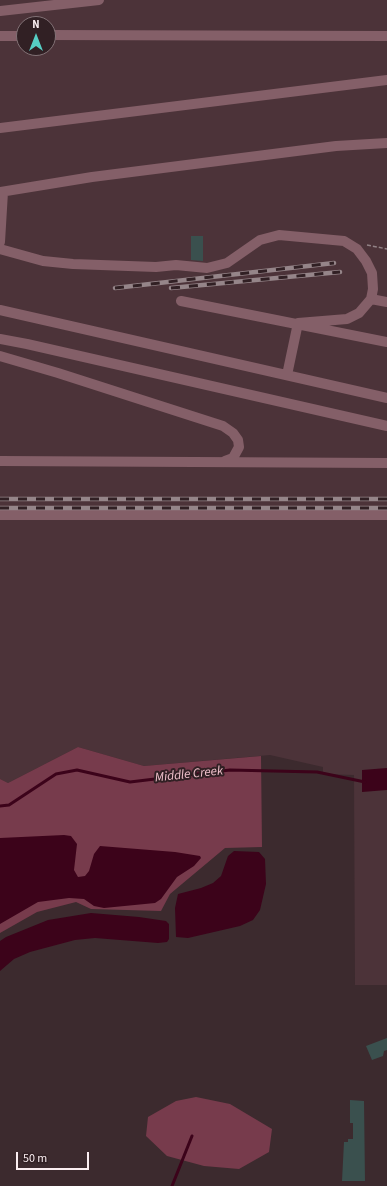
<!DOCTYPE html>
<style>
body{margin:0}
#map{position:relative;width:387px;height:1186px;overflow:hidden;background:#3c2a2e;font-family:"Source Sans 3",sans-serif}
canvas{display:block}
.north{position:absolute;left:16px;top:16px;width:40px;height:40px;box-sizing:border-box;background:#312024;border:1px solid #827276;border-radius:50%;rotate:0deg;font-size:11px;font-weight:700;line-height:16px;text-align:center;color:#fbeef1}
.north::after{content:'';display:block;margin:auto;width:14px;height:18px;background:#56cec4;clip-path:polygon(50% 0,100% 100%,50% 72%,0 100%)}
.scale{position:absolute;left:16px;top:1152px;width:73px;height:18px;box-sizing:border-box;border:2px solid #fbeef1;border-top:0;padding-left:5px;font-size:12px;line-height:14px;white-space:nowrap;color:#fbeef1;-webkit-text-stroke:3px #312024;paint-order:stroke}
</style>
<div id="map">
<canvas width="387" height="1186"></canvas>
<div class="north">N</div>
<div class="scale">50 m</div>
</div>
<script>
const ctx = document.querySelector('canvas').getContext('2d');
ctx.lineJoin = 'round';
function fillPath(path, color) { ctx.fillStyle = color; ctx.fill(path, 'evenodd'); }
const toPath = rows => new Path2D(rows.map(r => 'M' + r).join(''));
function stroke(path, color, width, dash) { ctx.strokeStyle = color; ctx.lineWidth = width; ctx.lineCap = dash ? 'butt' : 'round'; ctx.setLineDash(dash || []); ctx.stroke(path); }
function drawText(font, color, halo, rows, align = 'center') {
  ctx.font = font + ' "Source Sans 3",sans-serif'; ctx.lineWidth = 4; ctx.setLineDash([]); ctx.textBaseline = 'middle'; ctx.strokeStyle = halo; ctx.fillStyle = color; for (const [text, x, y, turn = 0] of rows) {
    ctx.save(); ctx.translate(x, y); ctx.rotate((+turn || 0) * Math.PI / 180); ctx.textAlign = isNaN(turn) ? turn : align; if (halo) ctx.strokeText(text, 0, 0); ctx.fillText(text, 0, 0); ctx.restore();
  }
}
fillPath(toPath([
 [0,0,387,0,387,985,355,985,354,775,323,774,323,767,270,755,144,766,78,747,8,783,0,779],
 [24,24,48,24,48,48,24,48]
]), '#4c3339');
fillPath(toPath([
 [78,747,144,766,261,756,262,847,225,848,170,894,161,911,91,909,76,902,37,912,0,933,0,779,8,783],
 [196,1097,230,1104,272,1129,269,1152,239,1169,204,1166,167,1156,146,1136,148,1117,176,1101]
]), '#773b4c');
fillPath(toPath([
 [387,768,387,790,362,792,362,770],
 [64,835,71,836,77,844,74,870,78,877,85,876,89,871,94,854,100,846,175,852,200,856,201,858,194,866,177,877,161,899,155,903,104,908,94,906,84,899,69,898,38,902,0,924,0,838],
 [234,851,259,852,265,859,266,884,260,910,253,920,240,926,188,938,176,937,175,908,178,894,201,888,213,883,221,876,228,856],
 [91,913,139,917,166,921,169,924,169,939,167,942,158,943,95,938,75,940,30,952,14,959,0,971,0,941,6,937,48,920]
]), '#3c031a');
stroke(toPath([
 [0,806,9,805,56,774,77,770,130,782,230,770,317,772,365,782],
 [172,1186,192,1136]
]), '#3c031a', 3);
fillPath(toPath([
 [191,236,203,236,203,261,191,260],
 [387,1038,387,1050,384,1051,383,1056,372,1060,366,1046],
 [350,1100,364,1101,365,1181,342,1181,344,1142,348,1142,348,1139,353,1139,353,1123,350,1123]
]), '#3a504e');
stroke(toPath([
 [367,245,387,249]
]), '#928286', 1.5, [4, 2]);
stroke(toPath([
 [0,11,99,0],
 [48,35,387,36],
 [0,36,24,36],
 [0,128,387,80],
 [0,192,92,177,336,146,387,143],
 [0,242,3,192],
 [0,249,43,261,73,264,156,267,176,265,207,268,227,263,260,240,279,235,344,241,357,249,366,261,372,273,373,289,371,299,359,313,347,319,298,323],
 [371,299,387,302],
 [181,301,387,342],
 [0,310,387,398],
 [0,339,27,344,387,426],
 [0,356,58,373,223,426,233,433,238,440,239,447,233,458,225,461],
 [287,375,298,323],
 [0,461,387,463],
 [0,515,387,515]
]), '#845f68', 10);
const rail = toPath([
 [115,288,334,263],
 [171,288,340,272],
 [0,499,387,499],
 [0,508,387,508]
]);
stroke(rail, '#958589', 4.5);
stroke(rail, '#312024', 3, [9]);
drawText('italic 13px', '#f2c2cd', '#312024', [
 ["Middle Creek",189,775,-6]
]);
</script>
